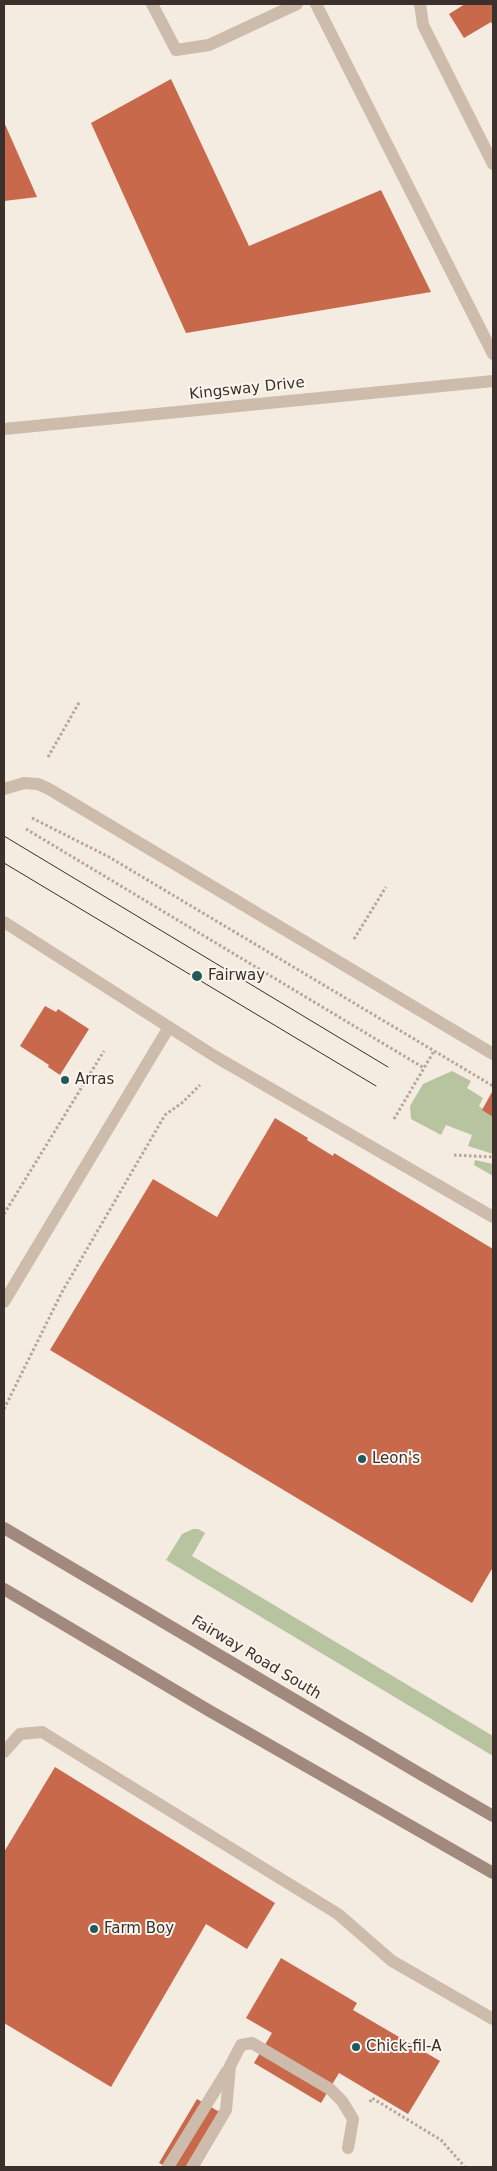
<!DOCTYPE html>
<style>
body{margin:0}
#map{position:relative;width:497px;height:2171px;overflow:hidden;background:#f4ebe1;font-family:"DejaVu Sans",sans-serif}
canvas{display:block}
.frame{position:absolute;inset:0;border:5px solid #3b302b;pointer-events:none}
</style>
<div id="map">
<canvas width="497" height="2171"></canvas>
<div class="frame"></div>
</div>
<script>
const ctx = document.querySelector('canvas').getContext('2d');
ctx.lineJoin = 'round';
function fillPath(path, color) { ctx.fillStyle = color; ctx.fill(path, 'evenodd'); }
const toPath = rows => new Path2D(rows.map(r => 'M' + r).join(''));
function stroke(path, color, width, dash) { ctx.strokeStyle = color; ctx.lineWidth = width; ctx.lineCap = dash ? 'butt' : 'round'; ctx.setLineDash(dash || []); ctx.stroke(path); }
function drawText(font, color, halo, rows, align = 'center') {
  ctx.font = font + ' "DejaVu Sans",sans-serif'; ctx.lineWidth = 4; ctx.setLineDash([]); ctx.textBaseline = 'middle'; ctx.strokeStyle = halo; ctx.fillStyle = color; for (const [text, x, y, turn = 0] of rows) {
    ctx.save(); ctx.translate(x, y); ctx.rotate((+turn || 0) * Math.PI / 180); ctx.textAlign = isNaN(turn) ? turn : align; if (halo) ctx.strokeText(text, 0, 0); ctx.fillText(text, 0, 0); ctx.restore();
  }
}
fillPath(toPath([
 [452,1071,471,1081,467,1088,483,1098,479,1106,493,1117,493,1154,468,1146,472,1135,446,1125,441,1135,411,1119,410,1106,423,1084],
 [475,1160,493,1164,493,1176,474,1165],
 [193,1529,198,1529,205,1533,192,1556,493,1736,493,1756,166,1560,182,1534]
]), '#b8c4a0');
fillPath(toPath([
 [465,4,493,4,493,26,491,22,464,38,449,14],
 [171,79,249,246,381,190,431,292,186,333,91,123],
 [4,122,37,197,4,201],
 [45,1006,56,1012,58,1009,89,1029,60,1075,48,1067,49,1065,20,1046],
 [492,1092,493,1093,493,1117,482,1110],
 [275,1118,308,1138,307,1140,333,1156,334,1153,493,1249,493,1567,472,1603,50,1350,153,1179,217,1217],
 [55,1767,275,1903,247,1949,206,1924,111,2087,4,2023,4,1852],
 [281,1958,357,2003,353,2010,440,2061,408,2114,339,2073,321,2103,254,2063,272,2033,246,2018],
 [197,2099,228,2117,199,2167,167,2167,159,2163]
]), '#c8694b');
stroke(toPath([
 [48,757,80,701],
 [32,818,109,857,493,1086],
 [26,829,424,1068],
 [354,939,386,887],
 [394,1119,434,1051],
 [454,1155,493,1157],
 [4,1214,104,1051],
 [4,1409,62,1292,165,1115,183,1102,200,1085],
 [370,2102,372,2098,441,2140,465,2167]
]), '#b9a596', 3, [2.5, 2.5]);
stroke(toPath([
 [152,4,176,50,209,45,297,4],
 [316,4,493,354],
 [420,4,423,25,493,164],
 [4,789,24,783,38,784,49,789,493,1054],
 [4,922,216,1057,493,1217],
 [4,1302,169,1027],
 [4,1752,20,1734,42,1732,338,1914,392,1961,493,2019],
 [168,2167,227,2071],
 [192,2167,226,2110,230,2066,241,2045,252,2043,330,2089,342,2101,353,2119,348,2148]
]), '#cdbbac', 12);
stroke(toPath([
 [4,429,493,381]
]), '#cdbbac', 12);
stroke(toPath([
 [4,1528,422,1775,493,1816],
 [4,1589,208,1710,493,1873]
]), '#a18a7d', 12);
stroke(toPath([
 [4,836,388,1067],
 [4,863,376,1086]
]), '#3b302b', 1);
for (const [x, y, r, color] of [
 [197,976,6,"#1f5a5e"],
 [65,1080,5,"#1f5a5e"],
 [362,1459,5,"#1f5a5e"],
 [94,1929,5,"#1f5a5e"],
 [356,2047,5,"#1f5a5e"]
]) { const dot = new Path2D(); dot.arc(x, y, r, 0, 2 * Math.PI); ctx.fillStyle = color; ctx.fill(dot); stroke(dot, '#fbf5ee', 2); }
drawText('15px', '#3b302b', '#fbf5ee', [
 ["Kingsway Drive",247,389,-6],
 ["Fairway Road South",256,1658,31]
]);
drawText('15px', '#3b302b', '#fbf5ee', [
 ["Fairway",208,976],
 ["Arras",75,1080],
 ["Leon's",372,1459],
 ["Farm Boy",104,1929],
 ["Chick-fil-A",366,2047]
], 'left');
</script>
